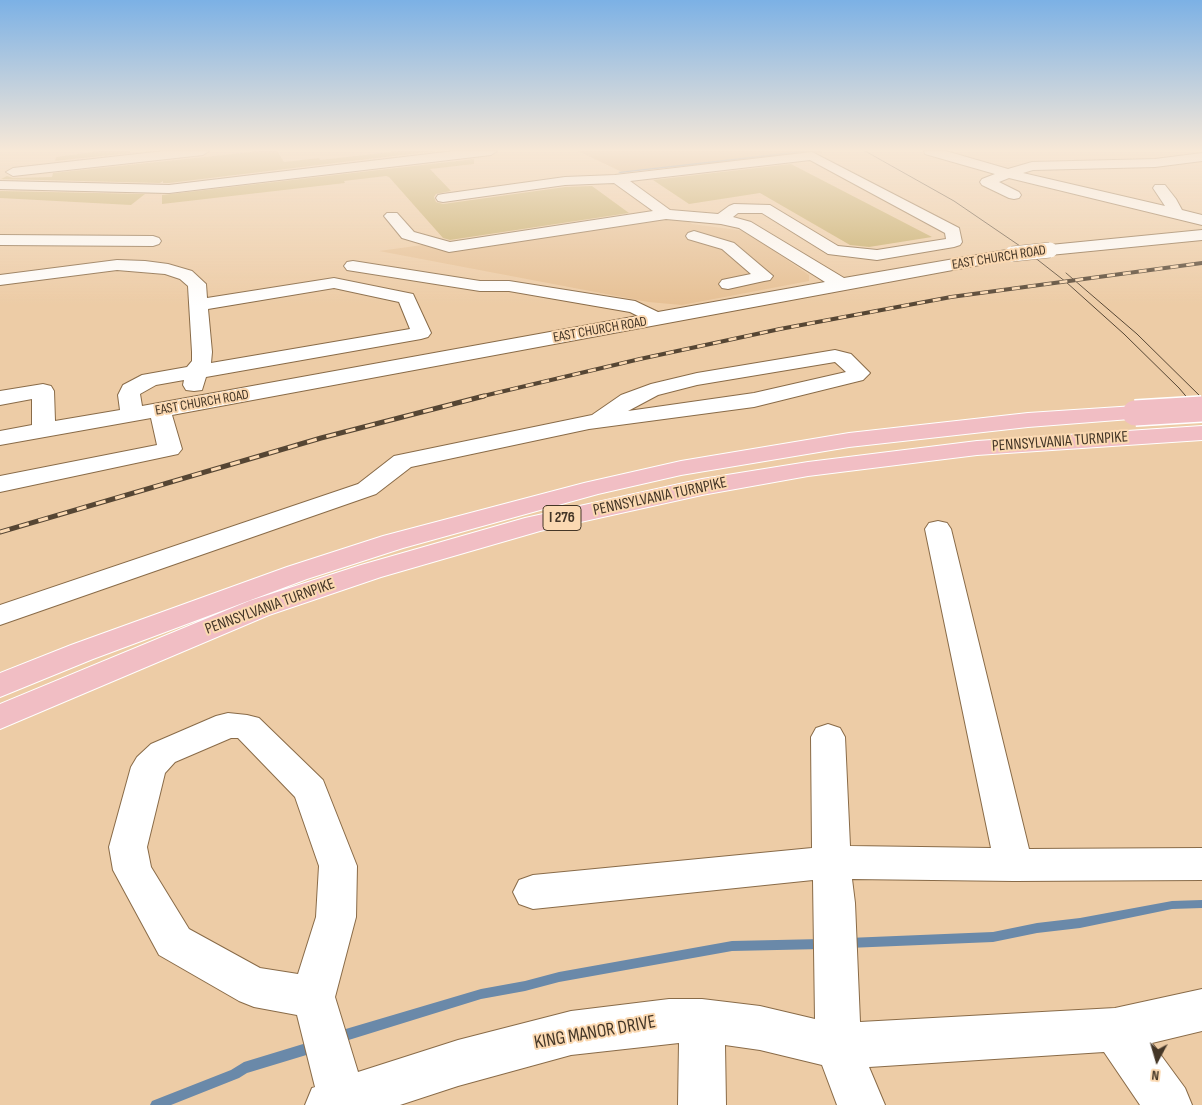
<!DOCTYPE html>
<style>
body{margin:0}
#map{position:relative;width:1202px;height:1105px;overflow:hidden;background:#edcca6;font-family:"Sofia Sans Condensed",sans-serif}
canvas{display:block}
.north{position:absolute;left:1132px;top:1035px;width:50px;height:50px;-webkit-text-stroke:4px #fbd9b2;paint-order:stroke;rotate:186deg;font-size:14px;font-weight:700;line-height:20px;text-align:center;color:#443627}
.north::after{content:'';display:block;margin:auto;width:18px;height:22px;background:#443627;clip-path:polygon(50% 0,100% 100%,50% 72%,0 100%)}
</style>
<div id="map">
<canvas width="1202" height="1105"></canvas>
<div class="north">N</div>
</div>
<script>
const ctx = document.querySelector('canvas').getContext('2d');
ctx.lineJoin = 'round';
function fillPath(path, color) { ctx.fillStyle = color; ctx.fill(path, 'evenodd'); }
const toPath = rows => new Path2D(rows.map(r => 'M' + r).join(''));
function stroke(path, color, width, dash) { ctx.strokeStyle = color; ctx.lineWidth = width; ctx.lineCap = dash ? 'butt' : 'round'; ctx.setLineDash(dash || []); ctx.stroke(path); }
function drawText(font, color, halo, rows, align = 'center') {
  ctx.font = font + ' "Sofia Sans Condensed",sans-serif'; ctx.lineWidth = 4; ctx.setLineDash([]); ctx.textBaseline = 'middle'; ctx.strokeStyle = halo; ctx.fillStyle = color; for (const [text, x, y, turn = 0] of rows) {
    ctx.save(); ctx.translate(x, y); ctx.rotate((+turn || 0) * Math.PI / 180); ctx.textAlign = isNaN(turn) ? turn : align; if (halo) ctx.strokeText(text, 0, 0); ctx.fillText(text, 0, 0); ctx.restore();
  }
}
fillPath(toPath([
 [675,210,692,224,745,231,809,275,809,281,682,305,648,302,379,251]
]), '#e6c094');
fillPath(toPath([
 [578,151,820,151,823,153,622,172]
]), '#d3a877');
fillPath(toPath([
 [802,151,816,151,620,173,618,172,802,151],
 [1202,900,1202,908,1172,909,1080,928,1037,933,993,942,848,948,844,946,843,943,844,940,848,938,993,932,1037,923,1080,918,1172,901,1202,900],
 [822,939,826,941,827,944,826,947,822,949,732,951,559,982,525,991,481,999,339,1043,335,1041,333,1037,335,1033,339,1031,481,989,525,981,559,972,732,941,822,939],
 [313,1041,317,1043,319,1047,317,1051,313,1053,247,1073,239,1078,171,1105,150,1105,152,1101,231,1070,244,1062,313,1041]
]), '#6a89a9');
fillPath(toPath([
 [100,151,130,151,130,153,55,161,56,157],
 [261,151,277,151,284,162,319,158,320,160,400,151,435,151,169,183,163,183,163,181,160,183,1,179,7,176,13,178,52,177,53,173],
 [474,159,474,164,430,169,451,191,436,194,434,197,436,202,443,204,565,187,592,186,629,213,450,240,443,238,389,177,386,176,344,181,345,183,162,204,162,195],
 [791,164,932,237,869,247,850,245,760,193,689,204,653,180],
 [0,191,145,194,131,205,0,198]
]), '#c3aa65');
const minor = toPath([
 [164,151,209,151,203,155,13,176,6,172,13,168,164,151],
 [454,151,497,151,491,155,169,193,0,189,0,181,169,185,454,151],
 [924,151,946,151,1008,169,1032,162,1155,159,1202,153,1202,161,1155,167,1033,170,1023,173,1165,206,1153,188,1155,185,1165,185,1176,199,1182,210,1202,215,1202,225,1009,178,999,182,1019,192,1021,195,1019,198,1014,199,1009,198,982,185,980,182,982,179,995,174,925,154,924,151],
 [812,152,959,228,962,242,960,245,954,247,877,260,828,254,762,213,738,213,733,217,751,222,844,278,1012,249,1018,250,1020,254,1018,258,1012,259,172,415,182,449,178,454,0,492,0,476,157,445,151,418,0,445,0,431,32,425,32,399,0,405,0,391,43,384,51,386,54,391,55,421,120,410,118,395,123,385,142,375,187,367,192,361,192,352,188,286,180,279,165,274,117,270,0,285,0,275,117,260,145,261,168,264,192,271,206,284,207,298,334,278,413,294,431,333,428,337,421,339,206,377,202,390,194,391,186,390,183,385,184,380,156,385,140,394,142,406,638,316,630,312,509,291,480,291,347,270,344,266,347,262,353,261,480,281,509,281,635,301,658,312,825,282,739,228,721,224,666,219,449,252,402,238,384,216,387,213,397,213,414,232,450,242,653,211,614,183,565,185,443,202,438,201,436,198,438,195,443,194,565,177,615,175,812,152],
 [810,160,945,233,946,239,877,250,838,246,770,205,734,204,729,206,718,214,670,210,630,181,810,160],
 [334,288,399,302,410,329,211,363,212,352,208,309,334,288],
 [1202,230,1202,240,1050,255,1044,254,1042,250,1044,246,1050,245,1202,230],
 [694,231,734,243,773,276,770,280,764,281,728,289,722,288,719,284,722,280,751,274,722,249,688,239,686,236,688,233,694,231],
 [0,235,153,236,159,238,161,241,159,244,153,246,0,245,0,235],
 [835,350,851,354,870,373,863,380,754,407,589,429,411,467,376,494,0,625,0,605,358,484,394,456,592,415,621,395,651,384,697,373,835,350],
 [835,362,846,372,754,393,628,411,658,395,697,385,835,362],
 [938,521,947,523,951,529,1029,849,1202,848,1202,880,1014,881,852,879,855,903,860,1022,1115,1008,1202,989,1202,1031,1152,1043,1185,1088,1192,1105,1140,1105,1104,1052,869,1067,885,1105,837,1105,822,1065,760,1050,725,1045,726,1105,678,1105,679,1043,571,1055,458,1086,400,1105,305,1105,312,1088,315,1087,297,1015,254,1007,239,1001,159,955,113,870,109,847,131,767,137,757,151,744,216,716,228,713,247,715,259,718,323,780,357,866,356,917,335,997,358,1072,458,1040,571,1011,669,999,702,999,760,1006,815,1019,813,880,533,909,519,904,513,892,519,880,533,875,812,848,811,737,816,728,828,724,840,728,845,737,850,846,991,848,925,529,929,523,938,521],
 [231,738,238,738,295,797,319,866,316,917,298,974,260,968,189,929,151,867,147,847,165,773,175,762,231,738]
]);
const highway = toPath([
 [1135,406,1143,408,1146,413,1143,418,1028,427,849,447,681,475,598,494,403,548,307,579,93,659,0,697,0,673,71,645,287,567,383,536,584,483,681,461,849,433,1028,413,1135,406],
 [1202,426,1202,440,977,455,808,476,702,495,540,531,381,577,269,615,0,729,0,704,249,601,361,565,525,518,702,479,808,462,977,441,1202,426]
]);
stroke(minor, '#896b48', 2);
stroke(highway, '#fff', 2);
fillPath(minor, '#fff');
fillPath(highway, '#f1bec4');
stroke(toPath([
 [865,151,954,201,1020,246,1066,282,1124,334,1179,388,1202,415],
 [1066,273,1137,334,1202,398]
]), '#564634', 1);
const railFar1 = toPath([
 [479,397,640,359,780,329,951,297,1202,263]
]);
const rail = toPath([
 [0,532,321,438,484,396]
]);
stroke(railFar1, '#564634', 4);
stroke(rail, '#564634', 5);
stroke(railFar1, '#fbd9b2', 2.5, [8]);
stroke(rail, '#fbd9b2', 3, [10]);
const minorBridge = toPath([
 [1012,254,1050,250]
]);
const highwayBridge = toPath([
 [1135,413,1202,409]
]);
stroke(minorBridge, '#896b48', 16, []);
stroke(highwayBridge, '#fff', 28, []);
stroke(minorBridge, '#fff', 15);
stroke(highwayBridge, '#f1bec4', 25);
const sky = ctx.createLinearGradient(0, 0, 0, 306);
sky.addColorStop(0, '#7cb1e5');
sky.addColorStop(0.49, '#f7e8d7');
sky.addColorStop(1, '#f7e8d700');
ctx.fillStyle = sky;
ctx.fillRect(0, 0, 1202, 306);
drawText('14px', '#443627', '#fbd9b2', [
 ["EAST CHURCH ROAD",999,258,-9],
 ["EAST CHURCH ROAD",600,330,-10],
 ["EAST CHURCH ROAD",202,403,-10]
]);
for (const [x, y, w] of [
 [562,518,38]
]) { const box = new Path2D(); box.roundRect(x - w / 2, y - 12.5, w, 25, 4); ctx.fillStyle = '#fbd9b2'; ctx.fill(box); stroke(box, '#443627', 1); }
drawText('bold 15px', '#443627', null, [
 ["I 276",562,518]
]);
drawText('16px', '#443627', '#fbd9b2', [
 ["PENNSYLVANIA TURNPIKE",1060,442,-4],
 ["PENNSYLVANIA TURNPIKE",660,497,-12],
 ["PENNSYLVANIA TURNPIKE",270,607,-20]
]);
drawText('19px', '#443627', '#fbd9b2', [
 ["KING MANOR DRIVE",595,1033,-10]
]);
</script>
